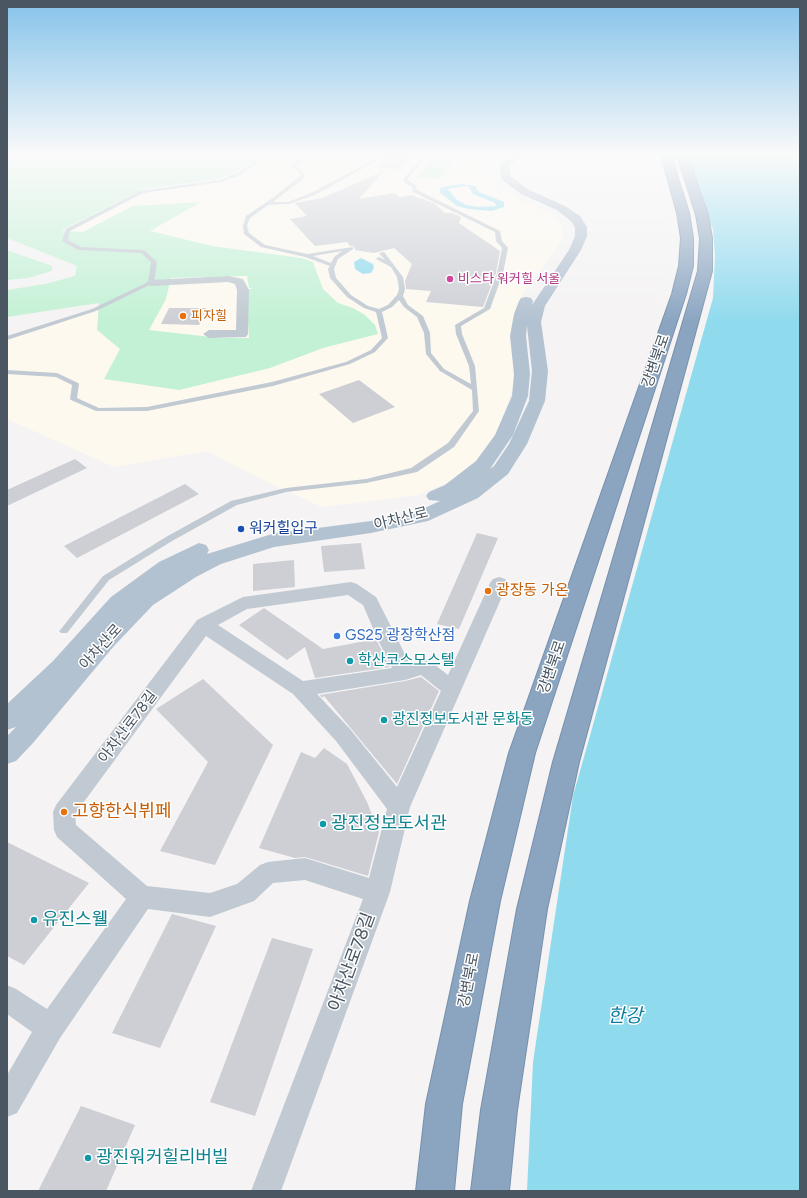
<!DOCTYPE html>
<meta charset="utf-8">
<style>
body{margin:0}
#map{position:relative;width:807px;height:1198px;overflow:hidden;background:#f5f3f3;font-family:Figtree,sans-serif}
canvas{display:block}
.frame{position:absolute;inset:0;border:8px solid #4a5661;pointer-events:none}
</style>
<div id="map">
<canvas width="807" height="1198"></canvas>
<div class="frame"></div>
</div>
<script>
const ctx = document.querySelector('canvas').getContext('2d');
ctx.lineJoin = 'round';
function fillPath(path, color) { ctx.fillStyle = color; ctx.fill(path, 'evenodd'); }
const toPath = rows => new Path2D(rows.map(r => 'M' + r).join(''));
function stroke(path, color, width, dash) { ctx.strokeStyle = color; ctx.lineWidth = width; ctx.lineCap = dash ? 'butt' : 'round'; ctx.setLineDash(dash || []); ctx.stroke(path); }
function drawText(font, color, halo, rows, align = 'center') {
  ctx.font = font + ' Figtree,"Noto Sans KR",sans-serif'; ctx.lineWidth = 3; ctx.setLineDash([]); ctx.textBaseline = 'middle'; ctx.strokeStyle = halo; ctx.fillStyle = color; for (const [text, x, y, turn = 0] of rows) {
    ctx.save(); ctx.translate(x, y); ctx.rotate((+turn || 0) * Math.PI / 180); ctx.textAlign = isNaN(turn) ? turn : align; if (halo) ctx.strokeText(text, 0, 0); ctx.fillText(text, 0, 0); ctx.restore();
  }
}
fillPath(toPath([
 [266,155,500,155,493,158,489,166,487,177,496,186,513,197,550,213,562,226,563,239,522,295,512,333,514,385,496,434,475,462,453,480,418,495,322,507,263,480,207,451,114,467,7,419,7,338,91,311,151,283,80,249,68,230,142,192,221,181,239,174]
]), '#fdf9ef');
fillPath(toPath([
 [7,155,261,155,239,171,218,179,144,189,60,231,83,232,133,206,201,202,150,231,212,246,301,258,313,262,323,289,338,303,353,308,365,315,375,325,378,334,323,348,270,368,179,390,104,379,120,349,97,330,99,303,7,317,7,290,45,284,75,276,77,266,7,238],
 [247,276,249,288,253,288,246,290,249,338,220,338,149,330,166,299,171,278],
 [434,155,457,155,440,179,417,177],
 [7,250,52,266,52,271,28,278,7,280]
]), '#c3f1d5');
fillPath(toPath([
 [662,155,800,155,800,1191,407,1191,671,278,675,236],
 [461,184,475,186,479,192,504,202,504,207,492,211,469,209,457,206,440,193,440,189,442,187],
 [466,186,469,187,473,194,495,203,496,206,479,207,466,205,456,199,448,189],
 [361,258,373,264,374,268,371,273,363,274,355,269,354,262]
]), '#90daee');
fillPath(toPath([
 [660,155,689,155,703,205,713,229,715,256,713,298,573,796,533,1062,527,1191,405,1191,435,1032,489,850,633,403,657,313,669,277,673,236,666,189,660,166]
]), '#f5f3f3');
fillPath(toPath([
 [388,155,411,155,399,169,376,167],
 [384,171,359,199,395,193,399,197,413,195,418,198,421,198,435,204,445,213,452,213,461,217,459,223,500,251,496,273,483,307,426,302,431,291,406,289,405,281,412,264,394,248,374,253,355,250,354,246,350,246,347,242,315,246,290,219,307,216,295,203,322,198],
 [169,308,206,308,199,325,161,324],
 [359,380,395,407,353,423,319,394],
 [75,459,87,468,7,506,7,490],
 [185,484,199,494,77,558,64,546],
 [477,533,498,538,459,629,437,624],
 [361,543,365,569,324,572,321,546],
 [294,560,295,587,253,591,253,564],
 [264,608,323,649,376,639,390,667,315,678,305,647,287,660,239,625],
 [421,677,439,691,397,784,324,696,322,698,320,695,405,681],
 [203,679,273,745,215,865,160,851,208,762,156,709],
 [324,748,347,764,367,802,379,832,368,876,305,857,295,858,259,848,301,752,315,758],
 [7,842,89,883,24,965,7,956],
 [172,914,216,926,160,1048,112,1033],
 [272,938,313,949,255,1116,210,1102],
 [81,1106,135,1125,106,1191,38,1191]
]), '#cdcfd5');
const highway = toPath([
 [661,155,671,155,689,213,693,238,693,266,686,294,535,753,500,901,462,1104,454,1191,416,1191,426,1104,470,901,509,753,672,294,679,266,681,238,677,213,661,155],
 [677,155,687,155,708,215,712,238,712,271,579,762,547,909,517,1110,509,1191,471,1191,481,1110,517,909,553,762,698,271,700,238,696,215,677,155]
]);
stroke(highway, '#7690ad', 2);
fillPath(toPath([
 [264,155,268,155,241,175,221,182,143,193,70,231,68,240,81,247,144,250,157,262,154,283,96,311,7,340,7,336,92,309,148,282,151,262,141,253,78,250,62,241,66,229,140,191,220,180,237,173,264,155],
 [309,155,313,155,296,166,305,174,303,179,273,202,288,202,311,193,383,155,387,155,315,195,289,204,268,205,250,218,247,226,249,233,265,245,307,254,353,247,353,249,338,259,334,269,336,278,351,295,368,306,379,309,388,305,397,295,399,289,397,277,391,267,376,259,379,257,385,260,379,253,384,252,403,277,405,289,403,296,408,305,423,316,430,333,431,353,444,369,471,384,469,366,456,334,455,325,484,308,497,273,502,248,496,241,495,232,413,192,412,187,404,182,404,178,424,155,428,155,408,178,408,180,416,185,417,190,500,231,502,241,508,248,503,273,490,309,461,326,462,334,475,366,479,411,454,447,417,472,366,483,286,492,237,505,172,541,109,580,67,633,61,633,59,631,61,629,103,576,166,537,231,501,286,488,366,479,411,468,448,443,473,411,472,390,440,371,426,354,424,333,417,317,404,307,399,300,392,307,382,312,388,338,387,339,375,352,350,364,273,386,147,411,96,411,71,400,70,399,72,385,56,377,7,374,7,370,57,373,78,383,79,384,77,398,99,408,147,407,272,382,346,362,371,350,382,338,376,312,364,308,347,297,330,278,328,269,330,266,305,257,261,247,244,234,243,226,246,216,274,197,299,177,301,174,292,166,293,163,309,155],
 [342,251,334,257,331,263,313,256,342,251]
]), '#c1cad2');
fillPath(toPath([
 [228,276,243,279,249,290,248,334,246,337,209,338,203,334,209,330,236,330,237,290,235,284,228,282,151,286,145,283,151,280,228,276],
 [499,577,505,579,508,583,410,807,390,892,281,1191,251,1191,363,899,305,880,273,883,254,901,210,917,148,909,60,1038,17,1113,7,1117,7,1075,32,1032,7,1014,7,985,16,989,47,1009,126,899,57,837,54,830,53,812,56,805,197,620,243,597,351,582,357,584,376,597,410,664,424,660,431,662,448,675,490,583,493,579,499,577],
 [348,595,363,605,378,640,392,668,303,681,218,625,247,609,348,595],
 [206,636,293,694,336,741,387,809,369,878,305,858,268,862,260,865,237,884,210,893,147,886,76,825,75,814,206,636],
 [421,675,441,691,397,787,350,729,317,694,405,680,421,675]
]), '#c1cad2');
fillPath(toPath([
 [512,155,523,155,510,165,510,176,529,190,565,206,580,216,587,227,587,236,581,250,545,306,541,322,548,371,545,401,527,444,508,474,478,498,428,521,371,533,274,547,221,564,196,577,153,605,114,646,33,743,16,761,7,764,7,736,20,723,16,727,7,730,7,704,53,661,111,597,159,562,199,543,206,545,209,550,207,554,272,534,371,521,416,512,440,501,429,500,426,496,429,492,445,485,476,461,495,435,512,396,514,374,510,336,514,314,519,301,521,298,526,297,531,298,533,301,532,305,569,250,575,236,575,227,571,221,557,210,521,194,501,179,500,164,512,155],
 [527,326,532,371,529,401,509,444,494,466,461,491,490,469,513,435,528,396,530,374,526,336,527,326]
]), '#b3c2d1');
fillPath(highway, '#8ba5c1');
const sky = ctx.createLinearGradient(0, 0, 0, 322);
sky.addColorStop(0, '#85c3ea');
sky.addColorStop(0.48, '#fafafa');
sky.addColorStop(1, '#fafafa00');
ctx.fillStyle = sky;
ctx.fillRect(0, 0, 807, 322);
for (const [x, y, r, color] of [
 [450,279,4,"#d1479c"],
 [183,316,4,"#e8710a"],
 [241,529,4,"#1a4fb4"],
 [488,591,4,"#e8710a"],
 [337,636,4,"#3f7fe0"],
 [350,661,4,"#0f9aa8"],
 [384,720,4,"#0f9aa8"],
 [64,812,4,"#e8710a"],
 [323,824,4,"#0f9aa8"],
 [34,920,4,"#0f9aa8"],
 [88,1158,4,"#0f9aa8"]
]) { const dot = new Path2D(); dot.arc(x, y, r, 0, 2 * Math.PI); ctx.fillStyle = color; ctx.fill(dot); stroke(dot, '#fff', 1.5); }
drawText('13px', '#b23c85', '#fff', [
 ["비스타 워커힐 서울",458,279]
], 'left');
drawText('13px', '#c56008', '#fff', [
 ["피자힐",191,316]
], 'left');
drawText('15px', '#4a5661', '#fff', [
 ["강변북로",656,361,-71],
 ["아차산로",401,519,-14],
 ["아차산로",101,647,-48],
 ["강변북로",552,667,-71],
 ["아차산로78길",128,727,-53],
 ["강변북로",469,980,-79]
]);
drawText('15px', '#164399', '#fff', [
 ["워커힐입구",249,529]
], 'left');
drawText('15px', '#c56008', '#fff', [
 ["광장동 가온",496,591]
], 'left');
drawText('15px', '#366cbe', '#fff', [
 ["GS25 광장학산점",345,636]
], 'left');
drawText('15px', '#0d838f', '#fff', [
 ["학산코스모스텔",358,661],
 ["광진정보도서관 문화동",392,720]
], 'left');
drawText('18px', '#c56008', '#fff', [
 ["고향한식뷔페",72,812]
], 'left');
drawText('18px', '#0d838f', '#fff', [
 ["광진정보도서관",331,824],
 ["유진스웰",42,920],
 ["광진워커힐리버빌",96,1158]
], 'left');
drawText('18px', '#4a5661', '#fff', [
 ["아차산로78길",352,962,-70]
]);
drawText('italic 19px', '#0c7c9b', '#fff', [
 ["한강",625,1016]
]);
</script>
